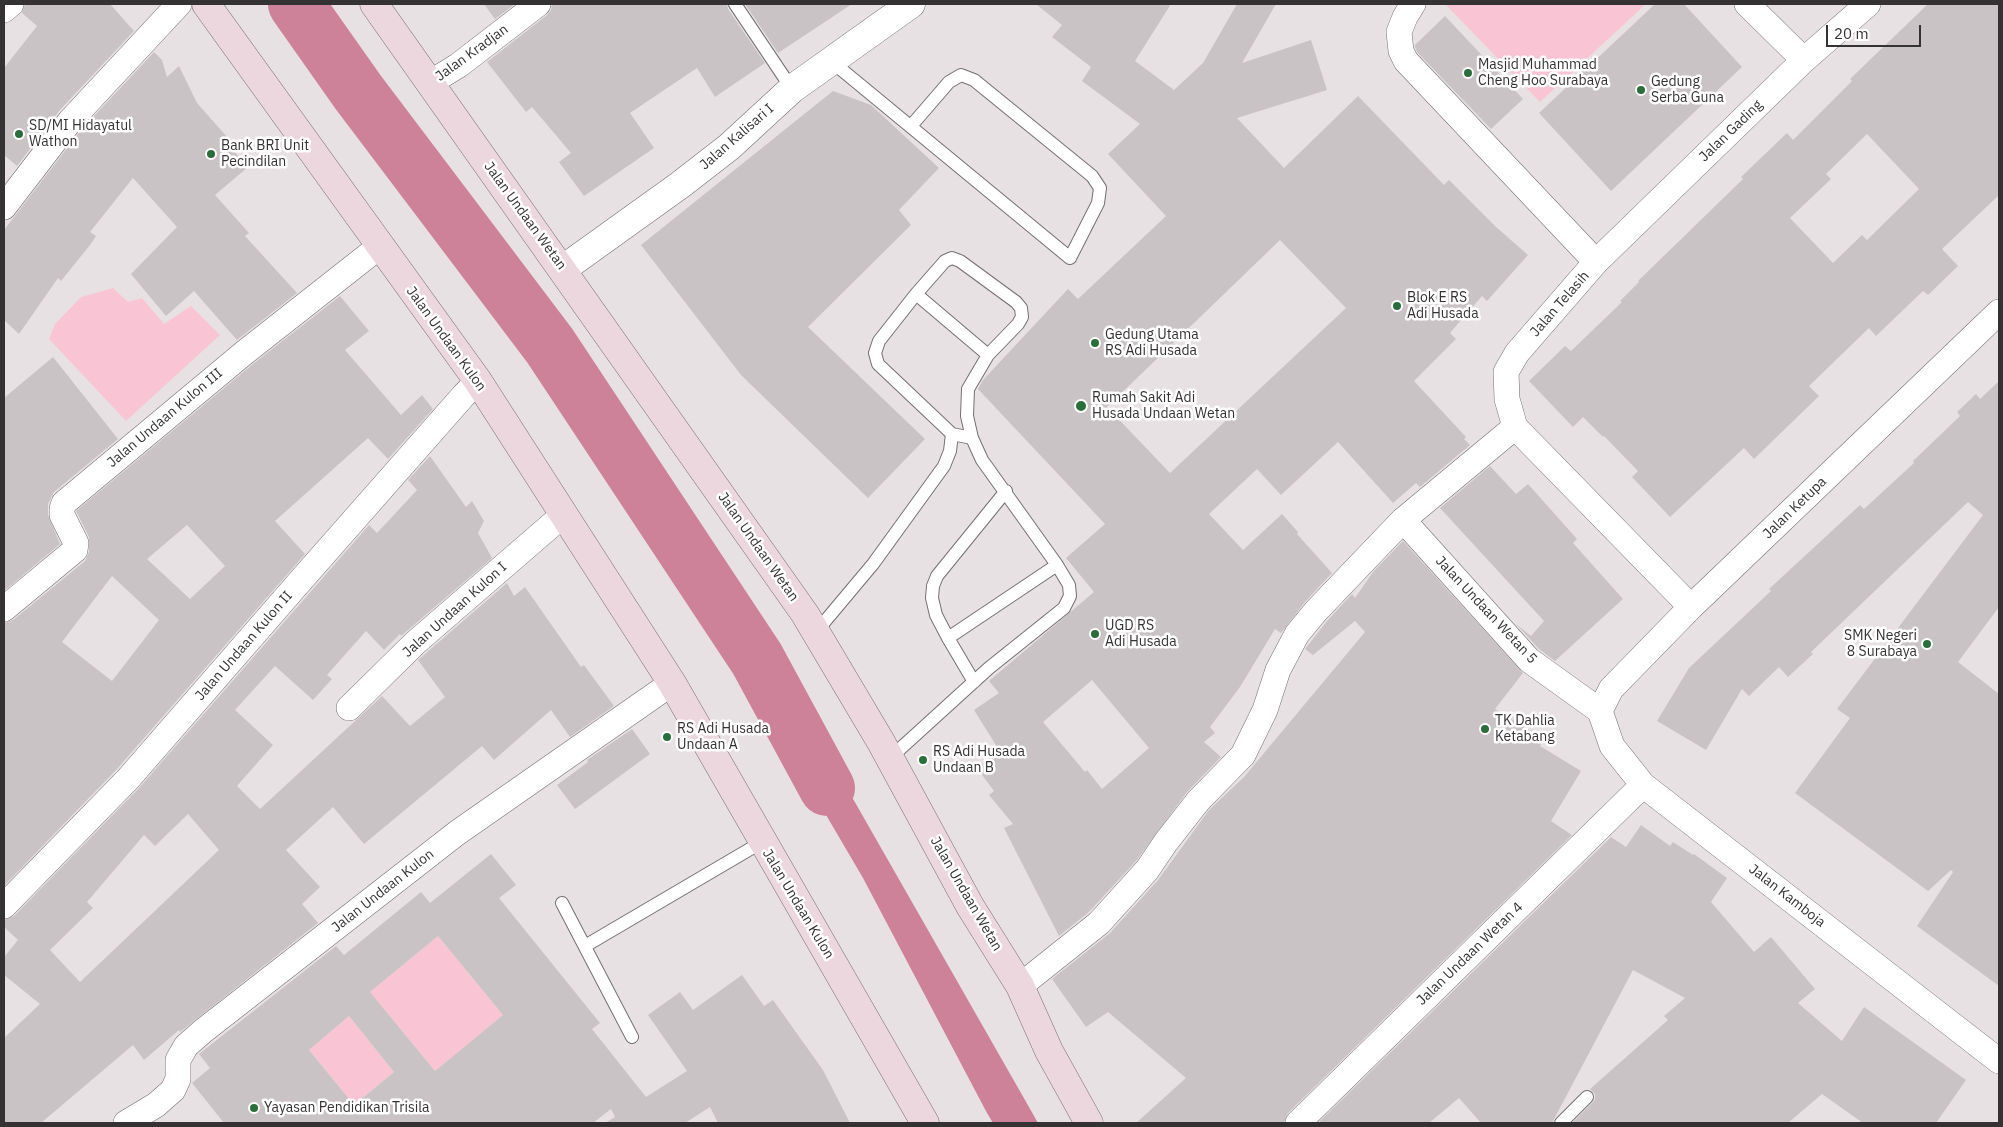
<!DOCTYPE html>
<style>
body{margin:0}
#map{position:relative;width:2003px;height:1127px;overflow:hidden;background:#e8e1e3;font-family:"IBM Plex Sans",sans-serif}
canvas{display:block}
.frame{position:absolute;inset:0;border:5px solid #353233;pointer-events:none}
.scale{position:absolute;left:1826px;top:25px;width:95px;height:22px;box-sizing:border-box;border:2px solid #353233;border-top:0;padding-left:6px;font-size:15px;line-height:18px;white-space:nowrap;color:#353233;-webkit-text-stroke:4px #fff;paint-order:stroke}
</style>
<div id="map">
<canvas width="2003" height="1127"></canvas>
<div class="frame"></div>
<div class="scale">20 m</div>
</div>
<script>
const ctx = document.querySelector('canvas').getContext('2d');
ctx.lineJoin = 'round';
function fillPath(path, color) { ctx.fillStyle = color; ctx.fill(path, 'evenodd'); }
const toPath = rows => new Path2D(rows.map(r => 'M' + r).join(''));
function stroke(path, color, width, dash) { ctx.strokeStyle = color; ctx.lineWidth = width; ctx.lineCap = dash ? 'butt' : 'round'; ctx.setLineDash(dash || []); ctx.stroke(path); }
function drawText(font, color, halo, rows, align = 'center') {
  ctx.font = font + ' "IBM Plex Sans",sans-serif'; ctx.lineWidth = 5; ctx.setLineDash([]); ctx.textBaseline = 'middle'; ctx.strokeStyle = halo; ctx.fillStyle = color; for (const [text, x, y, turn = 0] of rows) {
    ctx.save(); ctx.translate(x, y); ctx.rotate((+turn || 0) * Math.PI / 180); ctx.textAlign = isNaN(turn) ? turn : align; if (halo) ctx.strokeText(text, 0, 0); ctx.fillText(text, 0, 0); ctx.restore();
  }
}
fillPath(toPath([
 [1445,4,1646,4,1540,102],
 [113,288,128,302,142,298,164,324,191,306,220,335,126,421,49,339,55,324,81,297],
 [438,936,503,1015,435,1071,370,992],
 [349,1016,394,1072,354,1105,309,1050]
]), '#f9c5d4');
fillPath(toPath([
 [804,713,1025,1100,1038,1123,993,1123,987,1113,863,878,775,728]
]), '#ce829a');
stroke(toPath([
 [296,4,358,92,550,346,757,659,827,788]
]), '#ce829a', 56);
fillPath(toPath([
 [25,4,110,4,134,31,59,111,17,166,4,155,4,68,37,26,22,13],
 [484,4,515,4,495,19],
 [552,4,727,4,728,9,765,63,715,97,697,68,630,113,654,148,584,196,559,162,571,153,532,107,526,112,487,62,547,15,551,10],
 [745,4,852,4,778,53],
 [1036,4,1171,4,1135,61,1174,90,1203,63,1237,4,1276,4,1242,63,1311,40,1327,90,1237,118,1284,168,1358,96,1444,185,1449,180,1495,226,1528,255,1487,301,1482,296,1450,333,1456,339,1414,381,1466,437,1464,439,1470,445,1420,487,1416,483,1393,503,1338,442,1281,495,1257,469,1209,514,1243,550,1282,514,1298,532,1297,534,1332,573,1305,602,1281,633,1275,629,1240,687,1210,727,1215,733,1204,742,1221,757,1187,792,1136,861,1089,912,1059,936,1004,828,1013,824,989,795,994,791,977,768,999,750,974,710,999,693,989,681,1094,592,1066,558,1105,524,978,389,983,380,1068,289,1078,299,1166,216,1108,154,1140,124,1082,81,1091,67,1052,37,1062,25],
 [1280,240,1346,308,1170,473,1107,407],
 [1092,680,1149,748,1102,789,1087,770,1085,772,1043,722],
 [1655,4,1684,4,1742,67,1611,191,1539,113],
 [1928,4,1999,4,1999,195,1942,249,1958,266,1928,295,1923,291,1876,336,1869,328,1809,386,1819,396,1754,459,1744,448,1670,517,1632,477,1638,471,1604,436,1603,437,1583,417,1573,427,1529,381,1565,346,1571,351,1622,302,1620,301,1639,282,1638,281,1743,179,1741,177,1787,133,1793,140,1852,81,1850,79],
 [1867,134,1919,189,1867,240,1862,235,1833,263,1790,218,1831,179,1826,174],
 [1445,16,1523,99,1491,129,1417,52,1415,47,1415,45],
 [154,52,162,60,167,77,179,66,197,103,236,147,233,150,248,167,215,195,249,233,245,236,297,293,237,340,194,291,166,316,131,274,177,227,133,178,90,232,96,236,90,245,61,281,58,278,19,334,4,320,4,230,81,130],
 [833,91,871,105,939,168,899,210,911,225,808,327,925,439,868,498,741,375,641,245],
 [340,296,369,331,345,350,401,415,422,395,433,409,388,459,368,438,275,521,305,554,117,769,4,886,4,623,13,620,85,561,89,552,89,537,76,511,253,364],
 [187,525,225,566,190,599,147,559],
 [112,576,159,620,112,681,62,642],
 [53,357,118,439,54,492,48,504,48,515,60,544,4,591,4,398],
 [1999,381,1999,607,1958,662,1999,694,1999,986,1917,926,1953,872,1951,870,1928,891,1795,793,1850,718,1837,709,1983,515,1968,502,1811,652,1813,654,1788,677,1779,667,1749,696,1742,689,1706,750,1657,721,1689,668,1771,591,1769,589,1822,540,1860,505,1864,509,1914,463,1913,461,1960,416,1957,412,1976,394,1980,399],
 [430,456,466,507,472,501,484,521,478,533,492,558,401,636,400,634,384,650,366,631,327,675,332,679,313,700,275,666,235,710,273,745,237,786,260,809,382,696,410,726,445,697,418,660,507,583,514,596,525,587,581,667,584,665,614,706,570,737,551,710,494,760,482,746,364,844,333,807,286,850,320,887,302,904,318,923,180,1032,179,1030,144,1060,133,1045,41,1123,4,1123,4,1038,40,1004,4,975,4,957,18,940,4,927,4,920,14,916,139,788,369,525,377,533,417,490,408,480],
 [188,814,219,850,80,982,50,950,93,908,87,902,144,835,155,846],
 [1490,466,1516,494,1528,484,1577,539,1573,543,1623,599,1555,661,1539,649,1516,624,1531,636,1544,621,1440,508],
 [1403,541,1523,673,1495,709,1544,739,1540,746,1581,771,1551,821,1572,835,1288,1113,1284,1123,1136,1123,1186,1078,1108,1012,1086,1027,1052,979,1110,933,1158,880,1209,810,1244,777,1365,632,1355,621,1313,655,1305,649,1327,621,1352,594,1355,598,1373,572],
 [632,729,650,754,575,809,557,785,588,762,587,760],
 [1641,825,1670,846,1673,842,1693,855,1694,854,1727,878,1711,902,1754,952,1771,937,1815,989,1798,1003,1842,1041,1864,1007,1966,1080,1936,1123,1863,1123,1822,1094,1788,1123,1572,1123,1595,1100,1595,1094,1590,1089,1668,1020,1664,1016,1685,998,1633,970,1552,1123,1553,1123,1481,1123,1459,1098,1429,1123,1318,1123,1611,837,1626,847],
 [491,854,516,885,499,898,600,1023,592,1029,646,1097,687,1071,648,1015,680,992,693,1010,742,975,764,1006,773,1000,823,1070,850,1123,718,1123,710,1107,685,1123,605,1123,615,1117,611,1109,593,1123,224,1123,192,1083,210,1068,199,1054,336,946,344,955,421,892,430,903],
 [438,936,503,1015,435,1071,370,992],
 [349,1016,394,1072,354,1105,309,1050]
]), '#cac3c5');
const service = toPath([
 [735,4,792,89],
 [831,61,1070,258,1098,203,1100,188,1092,176,974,80,961,75,949,82,911,126],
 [916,294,988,355],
 [1006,491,937,576,933,586,932,598,936,615,948,638,1057,565],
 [816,632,873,564,944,466,950,451,952,434],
 [948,638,974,682],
 [890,758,989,668,1064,608,1070,596,1069,585,1057,565,982,460,972,438,967,416,968,389,988,355,1018,324,1022,317,1021,308,1016,302,960,261,952,258,945,261,916,294,879,341,875,353,878,364,952,434,972,438],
 [562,903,632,1037],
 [585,946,762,842],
 [1561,1123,1587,1097]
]);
const minor = toPath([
 [1413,4,1405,17,1399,32,1401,51,1406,61,1596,262,1517,353,1506,372,1507,399,1515,427,1691,607],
 [1747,4,1804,60],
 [4,10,11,4],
 [430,83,459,65,538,4],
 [4,207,70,121,179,4],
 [1596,262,1804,60,1868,4],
 [1403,520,1529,660,1600,711],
 [4,609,75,550,76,543,62,515,62,509,64,503,244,353,380,246],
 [349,708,415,643,563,515],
 [1600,711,1611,689,1691,607,1999,312],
 [1600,711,1612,746,1643,785,1999,1061],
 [4,906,128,779,302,579,464,395,478,381],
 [1020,986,1099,923,1147,870,1166,842,1198,801,1243,755,1265,710,1278,670,1297,634,1316,611,1403,520,1515,427],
 [126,1123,156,1105,173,1090,178,1079,178,1060,186,1046,203,1031,457,833,672,683],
 [1298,1123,1643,785]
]);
const tertiary = toPath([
 [563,269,680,185,729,147,792,89,911,4]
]);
const secondary = toPath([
 [206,4,478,381,672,683,925,1123],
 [374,4,805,614,881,742,970,906,1020,986,1049,1051,1089,1123]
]);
stroke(service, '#766f71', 14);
stroke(minor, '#766f71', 26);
stroke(tertiary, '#766f71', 29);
stroke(secondary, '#766f71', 29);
stroke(service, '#fff', 12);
stroke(minor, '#fff', 25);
stroke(tertiary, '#fff', 28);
stroke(secondary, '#edd7de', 28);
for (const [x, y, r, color] of [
 [1468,73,5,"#296f3b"],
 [1641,90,5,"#296f3b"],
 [19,134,5,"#296f3b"],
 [211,154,5,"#296f3b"],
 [1397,306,5,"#296f3b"],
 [1095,343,5,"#296f3b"],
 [1081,406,6,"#296f3b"],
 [1095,634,5,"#296f3b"],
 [1927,644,5,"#296f3b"],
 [1485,729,5,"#296f3b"],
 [667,737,5,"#296f3b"],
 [923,760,5,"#296f3b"],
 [254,1108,5,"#296f3b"]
]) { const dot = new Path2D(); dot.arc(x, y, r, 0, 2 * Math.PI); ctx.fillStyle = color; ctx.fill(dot); stroke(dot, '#fff', 2); }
drawText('14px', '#353233', '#fff', [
 ["Jalan Kradjan",472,53,-36],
 ["Jalan Gading",1731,131,-44],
 ["Jalan Kalisari I",737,137,-41],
 ["Jalan Undaan Wetan",525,216,54],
 ["Jalan Telasih",1560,304,-49],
 ["Jalan Undaan Kulon",446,339,54],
 ["Jalan Undaan Kulon III",165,418,-40],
 ["Jalan Ketupa",1795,508,-44],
 ["Jalan Undaan Wetan",758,547,55],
 ["Jalan Undaan Kulon I",455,610,-42],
 ["Jalan Undaan Wetan 5",1486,610,47],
 ["Jalan Undaan Kulon II",244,646,-49],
 ["Jalan Undaan Kulon",383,891,-38],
 ["Jalan Undaan Wetan",966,894,60],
 ["Jalan Kamboja",1787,896,38],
 ["Jalan Undaan Kulon",798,904,59],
 ["Jalan Undaan Wetan 4",1470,954,-44]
]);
drawText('14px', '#353233', '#fff', [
 ["Masjid Muhammad",1478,65],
 ["Cheng Hoo Surabaya",1478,81],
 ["Gedung",1651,82],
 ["Serba Guna",1651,98],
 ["SD/MI Hidayatul",29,126],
 ["Wathon",29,142],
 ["Bank BRI Unit",221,146],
 ["Pecindilan",221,162],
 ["Blok E RS",1407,298],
 ["Adi Husada",1407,314],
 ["Gedung Utama",1105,335],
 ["RS Adi Husada",1105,351],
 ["Rumah Sakit Adi",1092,398],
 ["Husada Undaan Wetan",1092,414],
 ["UGD RS",1105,626],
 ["Adi Husada",1105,642],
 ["SMK Negeri",1917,636,"right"],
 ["8 Surabaya",1917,652,"right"],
 ["TK Dahlia",1495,721],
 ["Ketabang",1495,737],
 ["RS Adi Husada",677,729],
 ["Undaan A",677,745],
 ["RS Adi Husada",933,752],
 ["Undaan B",933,768],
 ["Yayasan Pendidikan Trisila",264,1108]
], 'left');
</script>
